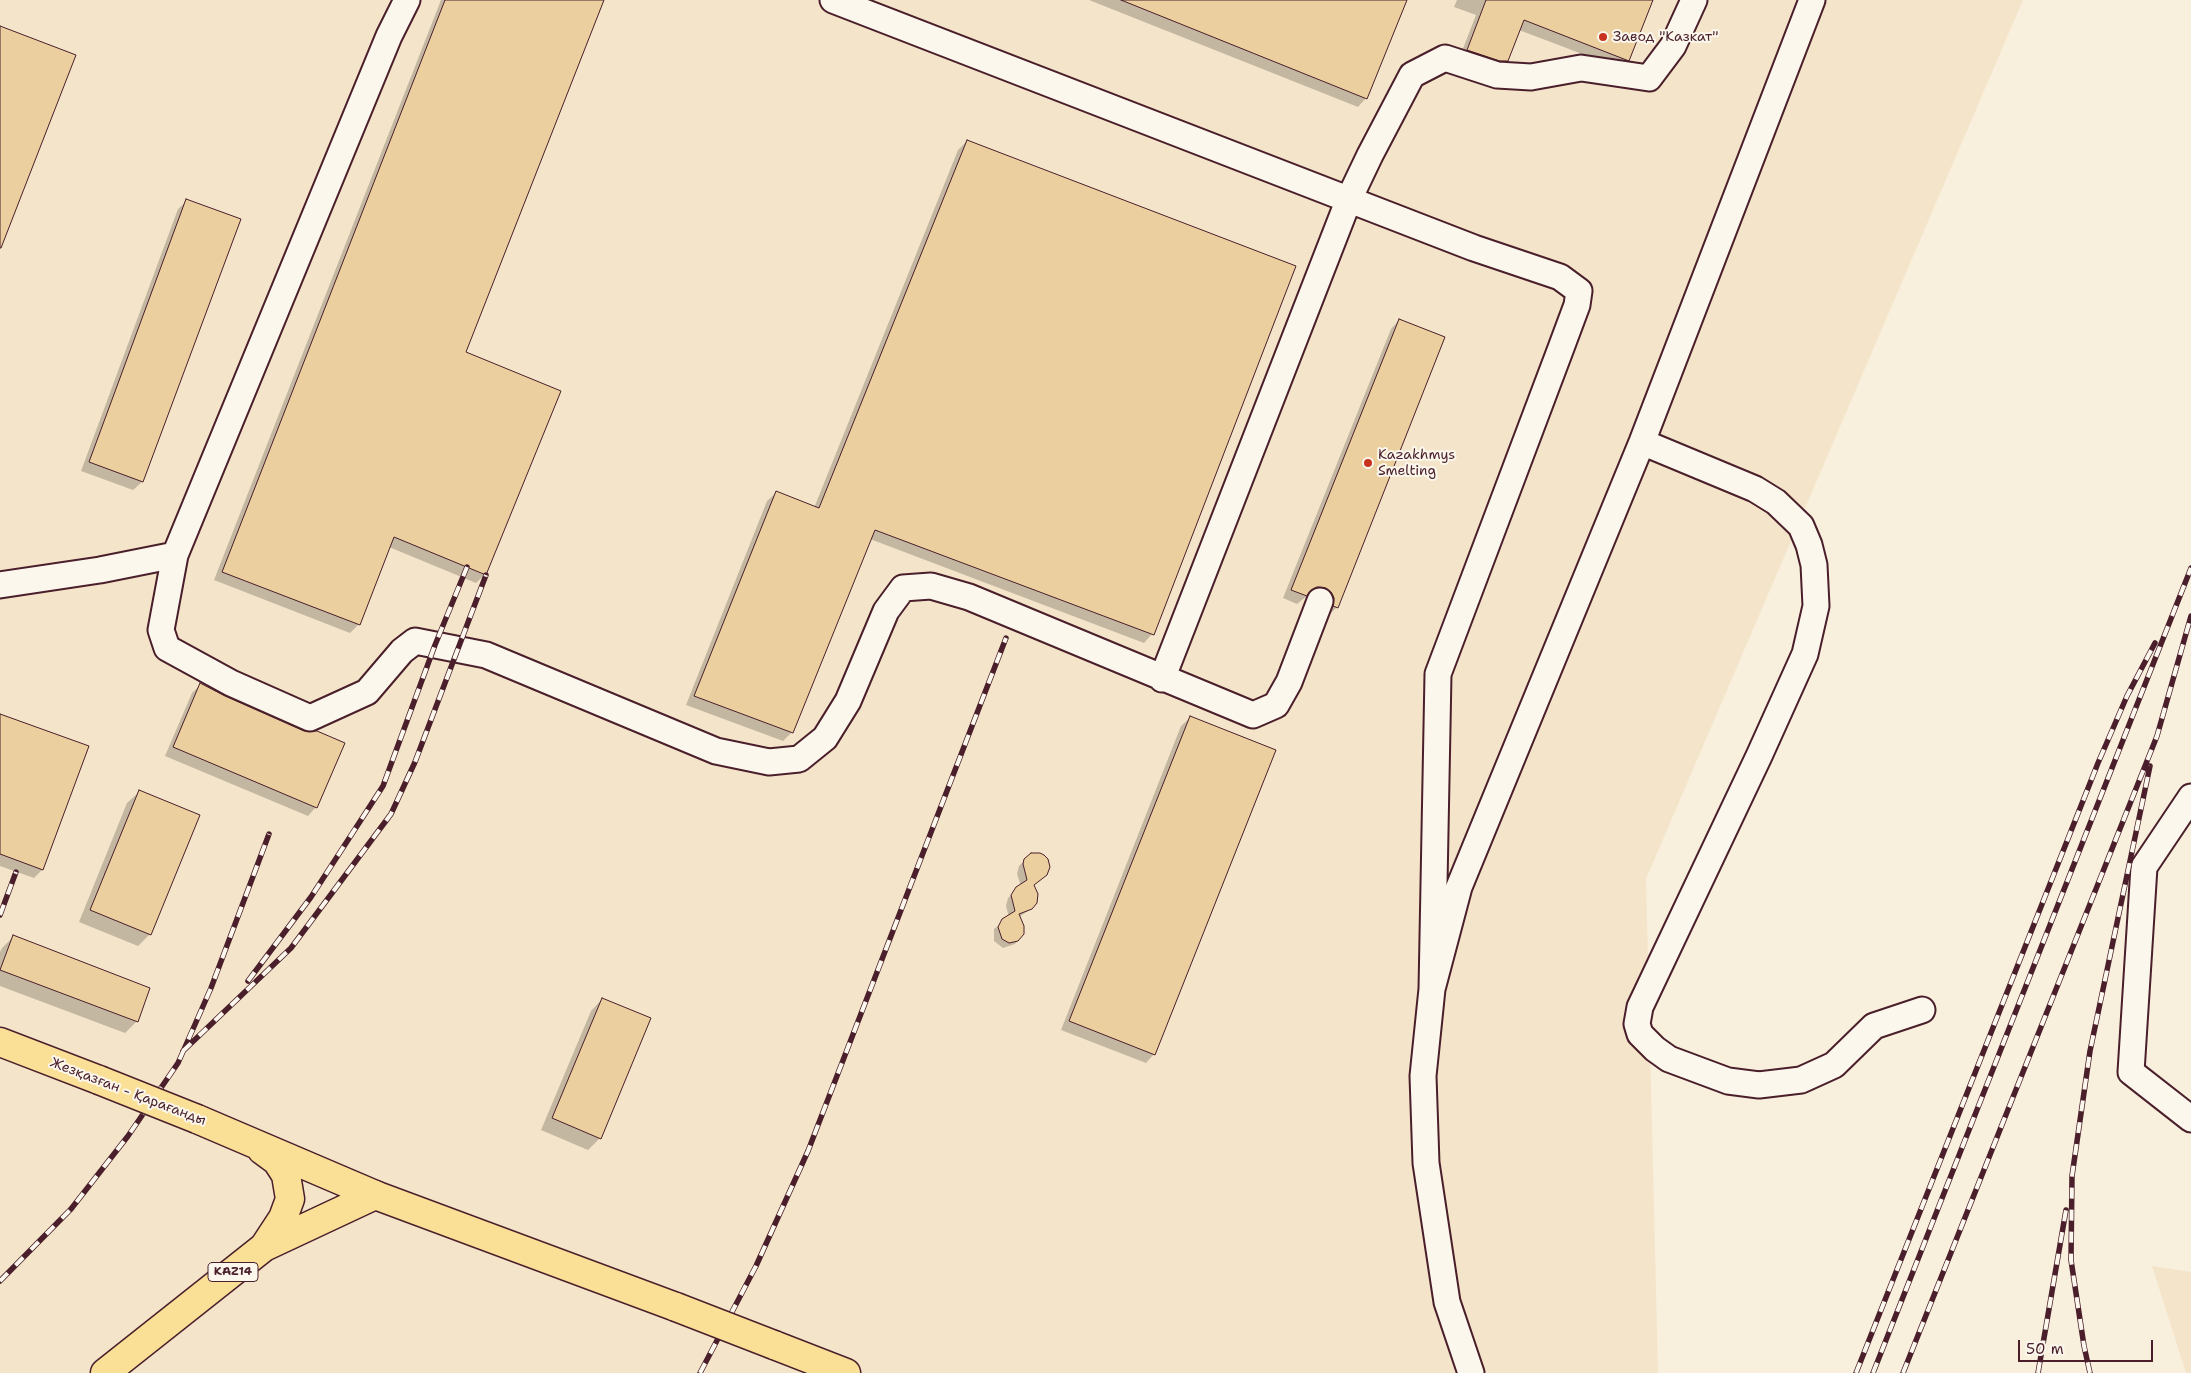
<!DOCTYPE html>
<meta charset="utf-8">
<style>
body{margin:0}
#map{position:relative;width:2191px;height:1373px;overflow:hidden;background:#f8efdd;font-family:"Shantell Sans",sans-serif}
canvas{display:block}
.scale{position:absolute;left:2018px;top:1340px;width:135px;height:22px;box-sizing:border-box;border:2px solid #4a1f2b;border-top:0;padding-left:6px;font-size:15px;line-height:18px;white-space:nowrap;color:#4a1f2b;-webkit-text-stroke:4px #fbf7ec;paint-order:stroke}
</style>
<div id="map">
<canvas width="2191" height="1373"></canvas>
<div class="scale">50 m</div>
</div>
<script>
const ctx = document.querySelector('canvas').getContext('2d');
ctx.lineJoin = 'round';
function fillPath(path, color) { ctx.fillStyle = color; ctx.fill(path, 'evenodd'); }
const toPath = rows => new Path2D(rows.map(r => 'M' + r).join(''));
function stroke(path, color, width, dash) { ctx.strokeStyle = color; ctx.lineWidth = width; ctx.lineCap = dash ? 'butt' : 'round'; ctx.setLineDash(dash || []); ctx.stroke(path); }
function drawText(font, color, halo, rows, align = 'center') {
  ctx.font = font + ' "Shantell Sans",sans-serif'; ctx.lineWidth = 4; ctx.setLineDash([]); ctx.textBaseline = 'middle'; ctx.strokeStyle = halo; ctx.fillStyle = color; for (const [text, x, y, turn = 0] of rows) {
    ctx.save(); ctx.translate(x, y); ctx.rotate((+turn || 0) * Math.PI / 180); ctx.textAlign = isNaN(turn) ? turn : align; if (halo) ctx.strokeText(text, 0, 0); ctx.fillText(text, 0, 0); ctx.restore();
  }
}
fillPath(toPath([
 [0,0,2023,0,1646,879,1658,1373,0,1373],
 [2152,1266,2191,1272,2191,1373,2186,1373]
]), '#f4e5ca');
fillPath(toPath([
 [441,0,603,0,465,353,485,574,476,583,389,547,358,625,350,633,214,580],
 [1089,0,1405,0,1366,98,1358,107],
 [1457,0,1651,0,1628,60,1619,68,1519,30,1507,61,1498,69,1459,59,1476,15,1454,7],
 [967,141,1152,634,1144,643,870,539,792,732,783,741,686,705,767,501,776,493,814,508,958,150],
 [187,201,239,220,142,482,133,490,81,471,178,209],
 [1399,320,1337,607,1328,616,1325,615,1317,596,1308,595,1297,604,1283,598,1391,329],
 [201,684,316,807,308,816,165,756,192,693],
 [0,715,42,870,34,878,0,866],
 [1190,718,1154,1054,1146,1063,1061,1030,1181,726],
 [139,792,150,934,138,946,79,922,127,803],
 [1025,860,1033,886,1031,909,1019,917,1020,938,1015,944,1003,948,994,941,994,929,1009,917,1006,906,1008,898,1021,886,1017,874,1019,866],
 [14,936,137,1021,125,1033,0,986,0,952,2,948],
 [602,999,600,1138,588,1150,541,1130,591,1011]
]), '#0003');
const building = toPath([
 [445,0,604,0,466,352,561,391,486,575,394,537,360,625,222,572,445,0],
 [1121,0,1407,0,1367,99,1121,0],
 [1486,0,1653,0,1629,61,1524,20,1508,61,1500,61,1467,50,1486,0],
 [0,26,76,55,1,248,0,248,0,26],
 [967,140,1296,266,1154,635,875,530,793,733,694,696,776,491,819,508,967,140],
 [186,199,241,219,143,482,89,462,186,199],
 [1399,319,1445,337,1338,608,1333,606,1334,598,1331,592,1326,588,1317,587,1311,590,1307,596,1291,590,1399,319],
 [200,683,225,696,304,731,317,731,345,743,317,808,173,747,200,683],
 [0,714,89,746,43,870,0,854,0,714],
 [1190,716,1276,750,1155,1055,1069,1021,1190,716],
 [139,790,200,815,151,935,90,910,139,790],
 [1031,853,1040,853,1044,855,1048,859,1050,867,1047,875,1034,885,1038,894,1037,903,1032,909,1019,914,1024,926,1024,934,1018,941,1009,943,1002,939,998,927,1002,919,1015,911,1011,895,1016,887,1027,880,1023,864,1024,859,1031,853],
 [13,935,150,988,138,1022,0,970,13,935],
 [602,998,651,1018,601,1139,552,1118,602,998]
]);
fillPath(building, '#ebcf9f');
stroke(building, '#4a1f2b', 1);
const minor = toPath([
 [833,0,1474,248,1560,277,1579,291,1577,305,1561,348,1438,674,1432,989],
 [1642,442,1755,489,1776,502,1801,526,1809,545,1814,565,1816,606,1805,654,1759,756,1640,1007,1637,1024,1640,1034,1655,1049,1669,1059,1728,1081,1759,1085,1801,1080,1834,1065,1874,1026,1922,1010],
 [175,555,161,630,167,648,231,683,310,718,367,692,402,651,415,641,486,655,716,751,769,762,799,759,825,738,848,701,886,611,903,588,931,586,969,597,1253,715,1276,705,1289,682,1320,601],
 [0,585,100,570,175,555,389,36,407,0],
 [1162,679,1349,199,1370,155,1412,75,1445,58,1497,75,1531,77,1581,68,1649,78,1673,46,1694,0],
 [2191,797,2144,867,2131,1072,2191,1119],
 [1471,1373,1447,1302,1426,1163,1423,1076,1432,989,1459,887,1642,442,1812,0]
]);
const major = toPath([
 [375,1195,676,1307],
 [774,1345,846,1373]
]);
const highway = toPath([
 [0,1042,99,1080],
 [197,1119,375,1195],
 [262,1150,277,1161,286,1175,290,1199,283,1218,264,1247],
 [105,1373,264,1247,375,1195]
]);
stroke(minor, '#4a1f2b', 29);
stroke(major, '#4a1f2b', 31);
stroke(highway, '#4a1f2b', 31);
stroke(minor, '#fbf7ec', 25);
stroke(major, '#fadf96', 28);
stroke(highway, '#fadf96', 28);
const rail = toPath([
 [0,915,16,872],
 [248,981,311,897,383,786,435,645,467,567],
 [183,1051,291,948,391,814,415,762,486,575],
 [0,1281,71,1209,128,1136,178,1063,211,988,269,834],
 [700,1373,756,1266,808,1151,1006,638],
 [1856,1373,2098,763,2127,696,2155,643],
 [1873,1373,2191,568],
 [1903,1373,2157,736,2191,616],
 [2038,1373,2066,1210],
 [2090,1373,2084,1346,2071,1260,2072,1176,2090,1051,2150,766]
]);
stroke(rail, '#4a1f2b', 5.5);
stroke(rail, '#fbf7ec', 4, [11]);
const majorBridge = toPath([
 [676,1307,774,1345]
]);
const highwayBridge = toPath([
 [99,1080,197,1119]
]);
stroke(majorBridge, '#4a1f2b', 31, []);
stroke(highwayBridge, '#4a1f2b', 31, []);
stroke(majorBridge, '#fadf96', 28);
stroke(highwayBridge, '#fadf96', 28);
for (const [x, y, r, color] of [
 [1603,37,5,"#c8321e"],
 [1368,463,5,"#c8321e"]
]) { const dot = new Path2D(); dot.arc(x, y, r, 0, 2 * Math.PI); ctx.fillStyle = color; ctx.fill(dot); stroke(dot, '#fbf7ec', 2); }
for (const [x, y, w] of [
 [233,1272,50]
]) { const box = new Path2D(); box.roundRect(x - w / 2, y - 9.5, w, 19, 4); ctx.fillStyle = '#fbf7ec'; ctx.fill(box); stroke(box, '#4a1f2b', 1); }
drawText('bold 12px', '#4a1f2b', null, [
 ["KAZ14",233,1272]
]);
drawText('14px', '#4a1f2b', '#fbf7ec', [
 ["Завод \"Казкат\"",1613,37],
 ["Kazakhmys",1378,455],
 ["Smelting",1378,471]
], 'left');
drawText('14px', '#4a1f2b', '#fbf7ec', [
 ["Жезқазған - Қарағанды",128,1092,21]
]);
</script>
